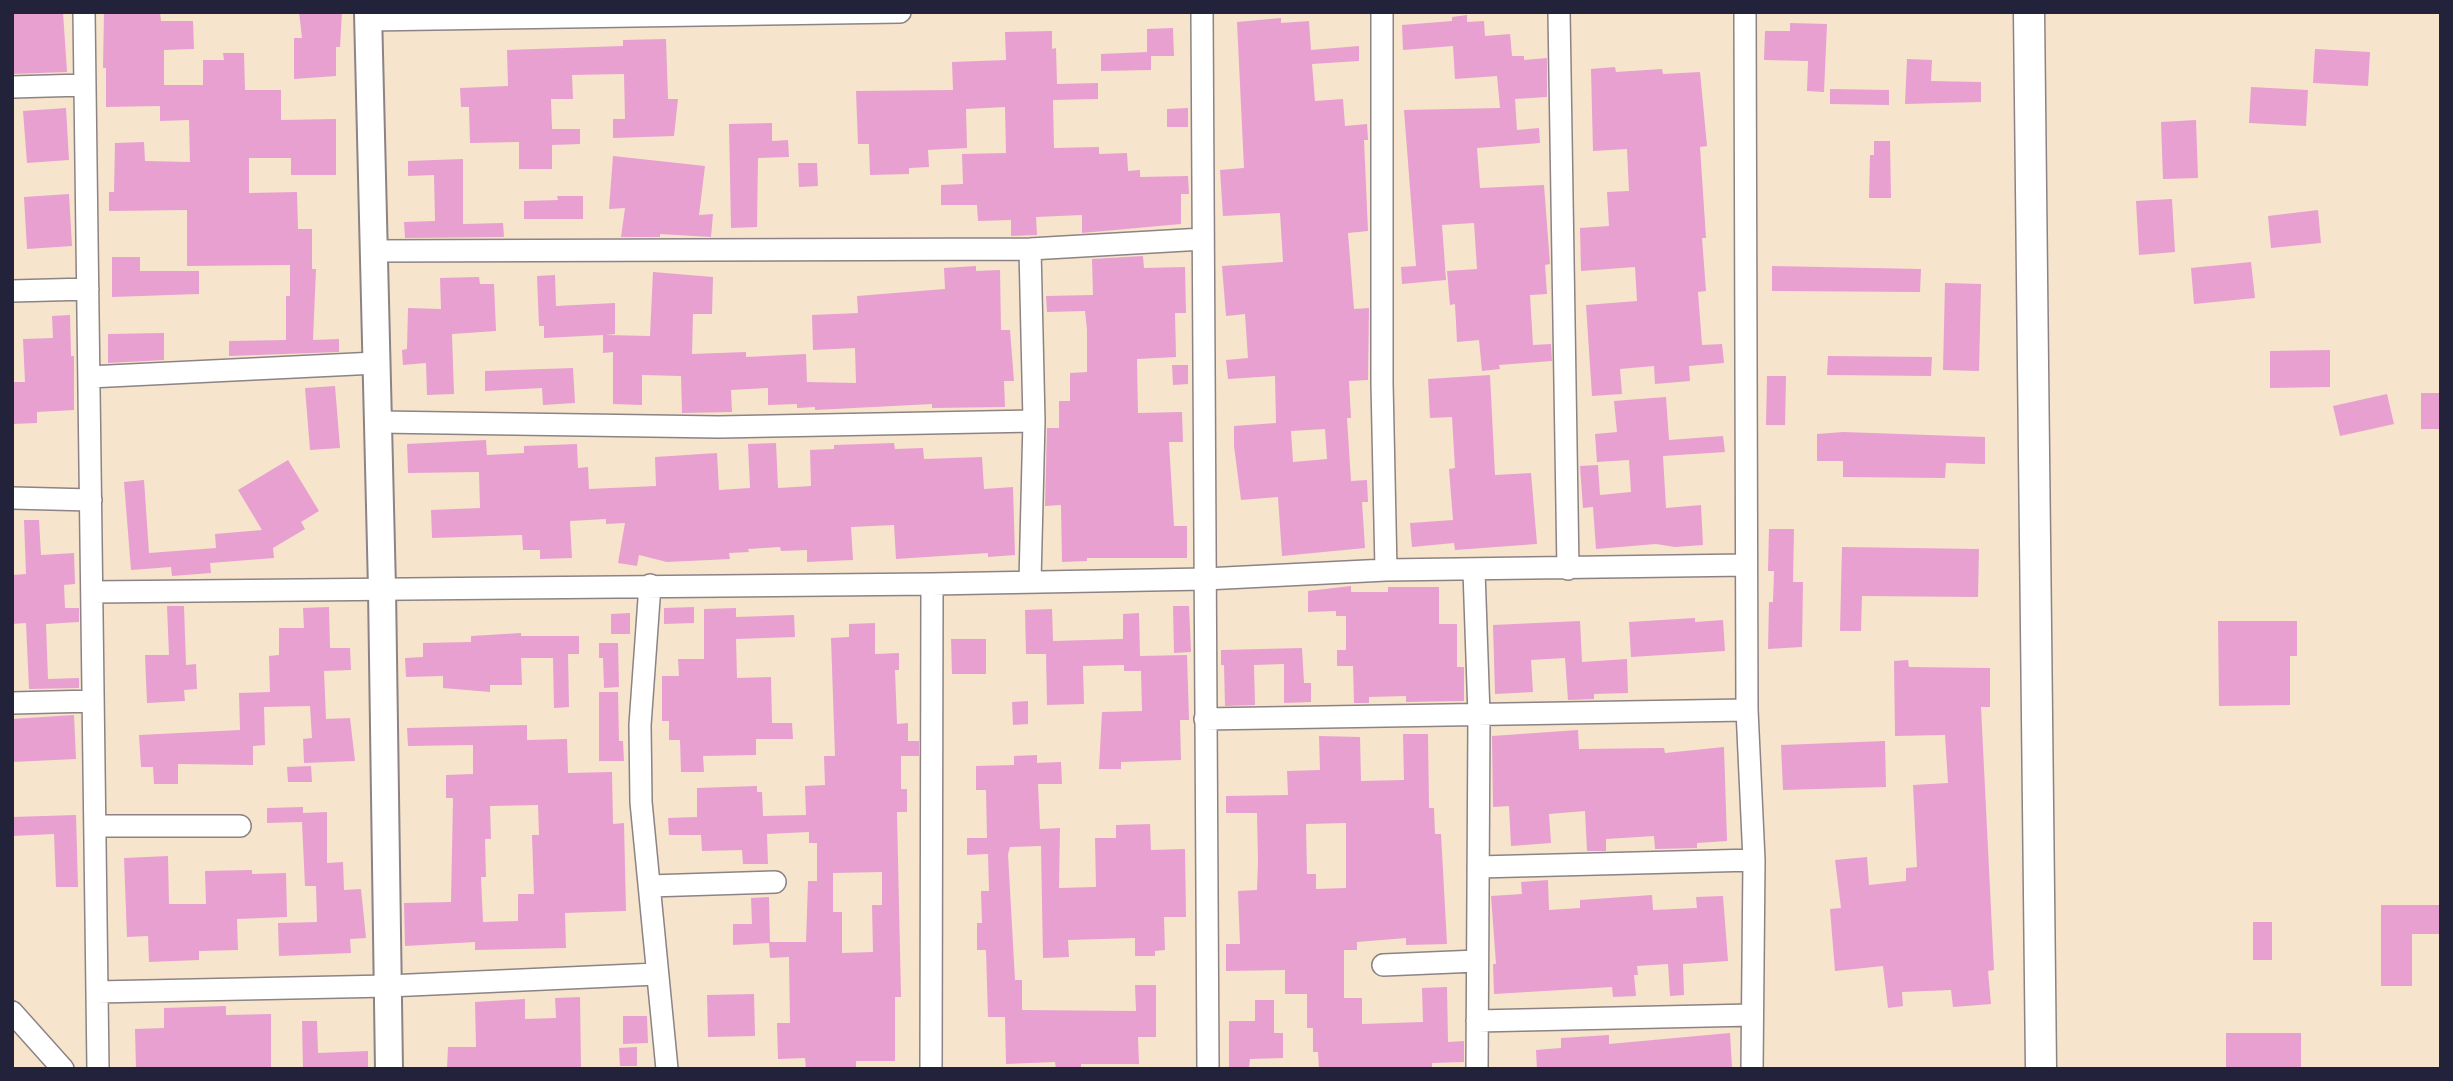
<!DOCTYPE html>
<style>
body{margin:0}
#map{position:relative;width:2453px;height:1081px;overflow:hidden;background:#f6e4cc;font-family:Mynerve,sans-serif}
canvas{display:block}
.frame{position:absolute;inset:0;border:14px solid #22223b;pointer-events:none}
</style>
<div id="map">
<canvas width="2453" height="1081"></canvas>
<div class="frame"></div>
</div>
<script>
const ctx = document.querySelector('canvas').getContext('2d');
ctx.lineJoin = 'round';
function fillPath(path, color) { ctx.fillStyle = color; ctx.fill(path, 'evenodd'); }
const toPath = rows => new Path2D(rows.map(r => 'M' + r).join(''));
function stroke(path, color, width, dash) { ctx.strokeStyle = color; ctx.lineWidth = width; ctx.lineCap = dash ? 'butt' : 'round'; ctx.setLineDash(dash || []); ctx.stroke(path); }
fillPath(toPath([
 [12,12,63,12,67,72,12,74],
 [104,12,160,12,161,21,193,21,194,49,164,50,164,85,203,85,203,60,224,60,223,53,244,53,245,90,281,90,281,120,336,119,336,175,291,175,291,158,249,158,249,193,297,192,298,229,312,229,312,269,316,269,313,340,339,339,339,352,229,356,229,341,286,340,286,296,290,296,290,265,187,266,187,210,109,211,109,192,114,192,115,143,144,142,145,161,190,162,189,120,160,121,160,106,106,107,106,68,103,68],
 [299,12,342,12,340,47,336,47,336,76,294,79,294,38,302,38],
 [1467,15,1467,22,1484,21,1485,36,1510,34,1512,56,1524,56,1524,60,1547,58,1547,97,1515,99,1517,130,1539,128,1540,143,1477,148,1480,188,1544,185,1550,264,1545,265,1547,294,1530,295,1533,345,1551,344,1552,361,1499,365,1500,369,1482,371,1479,340,1457,342,1455,304,1450,305,1447,271,1477,269,1474,223,1442,225,1446,280,1402,284,1401,267,1416,266,1404,110,1500,108,1497,76,1455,79,1453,46,1403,50,1402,25,1452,21,1452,17],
 [1281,18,1281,23,1309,21,1311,50,1359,46,1359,61,1312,64,1315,101,1343,99,1345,126,1367,124,1368,140,1364,140,1368,231,1348,233,1354,309,1369,308,1368,380,1349,381,1351,418,1347,418,1351,481,1367,480,1368,502,1362,502,1365,548,1282,556,1278,497,1241,500,1234,446,1234,426,1276,423,1275,376,1228,379,1226,360,1248,358,1245,314,1226,316,1222,266,1283,262,1280,213,1223,216,1220,170,1244,168,1237,22],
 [1325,429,1327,459,1293,462,1291,431],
 [1790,23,1827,24,1824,92,1807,91,1808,61,1764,60,1765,31,1790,31],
 [1173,28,1174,56,1151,56,1151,70,1101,71,1101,54,1147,52,1147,29],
 [1052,31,1052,49,1056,48,1057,84,1098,83,1098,99,1053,100,1054,148,1099,147,1099,154,1127,153,1128,171,1140,170,1140,177,1188,176,1189,194,1181,194,1181,224,1082,233,1082,215,1036,217,1037,235,1011,236,1011,220,978,221,977,205,941,205,941,185,963,184,962,154,1006,153,1005,107,966,109,967,148,928,150,929,167,909,168,909,174,870,175,869,144,858,144,856,91,953,90,952,62,1006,60,1005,32],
 [666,39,668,99,678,99,674,136,613,138,613,119,625,119,624,74,572,75,573,99,551,99,552,129,580,129,580,144,552,145,552,169,519,169,519,142,470,143,469,107,461,107,460,88,508,86,507,50,623,46,623,40],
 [2315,49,2370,52,2368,86,2313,83],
 [1907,59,1932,60,1931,81,1981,82,1981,102,1905,104],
 [1615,67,1616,72,1662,69,1663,74,1700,72,1707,146,1700,147,1706,238,1702,238,1706,291,1698,292,1702,345,1722,344,1724,363,1689,366,1690,381,1655,384,1654,366,1620,369,1622,394,1592,396,1586,305,1637,301,1635,267,1581,271,1580,228,1609,226,1607,192,1629,191,1627,149,1593,151,1591,69],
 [2251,87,2308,90,2306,126,2249,123],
 [1830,89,1889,90,1889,105,1830,104],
 [66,108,69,160,27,163,23,111],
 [1188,108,1188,127,1167,127,1167,109],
 [2196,120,2198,178,2163,179,2161,122],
 [772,123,772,141,788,140,789,157,758,158,757,227,731,228,729,124],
 [1874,141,1890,141,1891,198,1869,198,1870,155,1874,155],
 [613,156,705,166,699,215,713,214,711,237,660,234,660,237,621,237,625,208,609,209],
 [463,159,463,224,503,223,504,237,405,238,404,222,435,221,434,175,408,176,408,161],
 [798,163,817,163,818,186,799,187],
 [69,194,72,246,27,249,24,197],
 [557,196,583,196,583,219,524,219,524,201,558,200],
 [2172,199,2175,252,2139,255,2136,201],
 [2318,210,2321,243,2271,248,2268,216],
 [1143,256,1144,268,1185,267,1186,313,1175,313,1176,357,1137,359,1138,413,1182,412,1183,442,1169,442,1174,526,1187,526,1187,558,1087,558,1087,561,1062,562,1061,505,1045,506,1047,428,1059,428,1059,401,1070,401,1070,373,1087,372,1087,330,1085,311,1047,312,1046,296,1093,295,1092,259],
 [112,257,140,257,140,271,199,271,199,294,112,297],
 [2251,262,2255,298,2194,304,2191,268],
 [976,266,976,271,1000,270,1001,330,1010,330,1014,381,1004,381,1005,407,932,408,932,404,815,410,815,407,797,408,797,404,768,405,768,388,731,390,732,412,682,413,681,376,642,375,642,405,613,404,613,352,603,353,603,335,544,338,544,326,539,326,537,276,555,275,556,306,615,303,615,334,606,335,650,336,653,272,713,277,712,314,693,314,692,354,746,352,746,357,806,354,807,382,856,383,855,348,813,350,812,315,858,313,857,296,945,289,944,268],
 [1772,266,1921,269,1920,292,1772,291],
 [479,277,480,284,494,284,496,331,452,334,454,394,427,395,426,363,403,365,402,350,407,349,408,308,441,309,440,278],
 [1945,283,1981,284,1979,371,1943,370],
 [70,315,71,356,74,356,74,410,37,412,37,423,12,424,12,382,25,382,23,339,53,338,52,316],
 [164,333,164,360,108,363,108,334],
 [2330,350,2330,387,2270,388,2270,351],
 [1828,356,1932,357,1931,376,1827,375],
 [1172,365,1188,365,1188,384,1173,385],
 [573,368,575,403,543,405,542,388,485,391,485,371],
 [1490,375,1495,475,1531,473,1537,544,1455,550,1454,543,1412,547,1410,523,1453,520,1449,469,1455,468,1452,417,1430,418,1428,379],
 [1767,376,1786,376,1785,425,1766,425],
 [335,386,340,448,310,450,305,388],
 [2421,393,2441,393,2441,429,2421,429],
 [2387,394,2394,424,2340,436,2333,406],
 [1666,397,1669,440,1723,436,1725,452,1663,456,1666,508,1701,505,1703,545,1675,547,1656,544,1596,549,1593,507,1583,508,1580,466,1598,465,1600,495,1631,492,1629,460,1597,462,1595,434,1617,432,1614,401],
 [1843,432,1985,437,1985,464,1946,463,1945,478,1843,477,1843,461,1817,461,1817,434],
 [486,440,487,455,524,453,524,446,577,444,578,468,588,467,589,489,656,486,655,457,717,453,719,490,750,488,748,444,776,443,778,488,811,486,810,450,834,449,834,445,894,443,895,449,923,448,924,459,982,457,984,489,1013,487,1015,555,988,557,988,553,896,559,894,525,851,527,853,560,807,562,807,550,781,551,780,547,748,549,749,552,729,553,730,559,667,562,639,555,637,566,618,563,625,523,606,524,606,519,570,521,572,558,540,559,540,550,523,550,522,535,432,538,431,510,480,508,479,472,408,473,407,444],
 [288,460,319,511,301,522,305,529,273,548,274,558,210,563,211,573,172,576,171,567,131,570,124,482,144,480,149,553,216,548,215,534,262,530,238,490],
 [24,520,39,520,41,555,74,553,75,584,64,585,65,608,79,608,79,622,46,624,48,679,79,678,79,688,29,689,26,623,12,624,12,575,26,574],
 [1769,529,1794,529,1793,582,1803,582,1802,647,1768,649,1769,602,1773,602,1774,571,1768,571],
 [1842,547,1979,549,1978,597,1862,596,1861,631,1840,631],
 [1351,586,1351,592,1388,592,1388,587,1439,587,1439,624,1457,624,1457,667,1464,667,1464,701,1406,702,1406,696,1369,697,1369,703,1354,703,1353,666,1337,666,1337,650,1346,650,1346,616,1336,616,1336,611,1308,612,1308,591],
 [167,606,184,606,186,665,196,664,197,689,184,690,185,701,147,703,145,655,169,655],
 [1173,606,1189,606,1191,652,1174,653],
 [329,607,330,648,350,648,351,670,324,671,326,719,350,718,355,761,304,763,303,739,312,738,310,706,264,707,265,745,253,746,253,765,178,764,178,784,154,784,153,767,141,767,139,735,240,730,239,693,270,692,269,656,279,655,279,628,304,628,303,608],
 [694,607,694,623,664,624,664,608],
 [736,608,736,617,794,615,795,637,736,639,737,678,771,677,772,723,792,723,793,739,756,739,756,755,703,756,704,772,681,772,680,740,669,740,669,721,662,721,662,676,679,676,678,659,704,659,704,609],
 [1052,609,1053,641,1123,639,1123,614,1139,613,1140,656,1187,655,1189,720,1180,720,1181,760,1121,762,1121,769,1099,769,1102,712,1142,711,1141,671,1124,671,1124,665,1083,666,1084,704,1047,705,1046,654,1026,654,1025,610],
 [630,613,630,634,611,634,611,614],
 [1695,618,1695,622,1723,620,1725,651,1631,657,1629,622],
 [1580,621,1582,662,1627,659,1628,693,1594,694,1594,699,1568,700,1565,658,1531,660,1533,692,1495,694,1493,625],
 [2218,621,2297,621,2297,656,2290,656,2290,705,2219,706],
 [875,623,875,654,899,653,899,670,895,670,897,724,908,723,908,741,919,741,919,756,901,756,901,789,907,789,907,812,897,812,901,997,895,997,895,1061,856,1061,856,1069,806,1069,805,1058,778,1059,777,1023,790,1023,789,957,770,958,769,943,733,945,733,924,752,924,751,898,769,897,770,942,806,942,808,881,817,881,817,843,809,843,809,832,767,834,768,864,743,864,742,850,702,851,701,835,669,835,668,818,697,817,697,788,757,786,757,792,762,792,763,816,806,815,805,786,825,785,824,756,835,756,831,638,849,637,849,624],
 [882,872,882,905,872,905,873,952,842,953,842,912,833,912,833,873],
 [521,633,521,636,579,636,579,654,568,654,569,707,554,708,553,658,521,658,522,685,490,685,490,692,443,688,443,676,406,677,405,658,423,657,423,643,471,642,471,636],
 [951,639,986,639,986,674,952,674],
 [599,643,618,643,619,687,604,688,603,658,599,658],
 [1302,648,1304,683,1311,683,1311,702,1284,703,1284,664,1254,665,1255,705,1225,706,1224,665,1221,665,1221,650],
 [1908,660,1909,667,1990,668,1990,707,1981,707,1994,970,1988,971,1991,1004,1953,1007,1951,990,1902,992,1903,1006,1888,1008,1883,966,1835,971,1830,909,1841,908,1835,860,1867,857,1869,885,1906,881,1906,868,1917,867,1913,785,1948,783,1945,735,1895,736,1894,661],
 [599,692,618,692,619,741,623,741,624,761,599,761],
 [1028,701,1028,724,1013,725,1012,702],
 [74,715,76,759,12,762,12,719],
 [527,725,527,740,567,739,568,773,612,772,613,824,624,823,626,911,565,913,566,948,475,950,475,942,405,946,404,903,451,902,453,798,446,798,446,775,473,774,473,745,408,746,407,728],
 [538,805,539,835,532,835,534,894,518,894,518,921,483,922,481,877,486,877,485,839,491,839,490,806],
 [1578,730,1579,749,1664,748,1665,753,1724,747,1727,841,1697,843,1697,848,1655,849,1654,836,1606,839,1606,851,1587,851,1585,811,1549,814,1551,843,1511,846,1509,806,1493,807,1492,736],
 [1403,734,1428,734,1429,808,1434,808,1435,834,1441,834,1447,944,1406,945,1406,938,1357,942,1357,950,1344,950,1344,998,1362,998,1362,1024,1423,1022,1422,988,1447,987,1448,1042,1464,1041,1464,1062,1432,1063,1432,1069,1319,1069,1318,1052,1313,1052,1313,1028,1307,1028,1307,994,1285,994,1285,970,1226,971,1226,944,1240,944,1238,891,1257,890,1258,861,1257,813,1226,813,1226,796,1288,795,1287,771,1320,770,1319,736,1360,737,1361,781,1404,780],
 [1346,823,1346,888,1316,889,1316,874,1307,874,1306,824],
 [1885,741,1886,787,1783,790,1781,745],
 [1037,755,1037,763,1061,762,1062,784,1038,784,1040,829,1060,828,1059,888,1096,887,1095,838,1116,838,1116,825,1150,824,1151,850,1185,849,1186,917,1164,917,1165,950,1155,951,1155,956,1135,956,1135,938,1068,940,1069,957,1043,958,1041,846,1010,847,1008,854,1015,980,1022,980,1022,1010,1136,1011,1135,985,1156,985,1156,1037,1138,1037,1139,1064,1081,1064,1081,1069,1056,1069,1055,1062,1006,1064,1005,1017,988,1017,986,950,977,950,977,923,982,923,981,891,989,891,988,854,967,855,967,838,987,838,986,790,976,790,976,766,1014,765,1014,756],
 [311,766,312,782,288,782,287,767],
 [303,807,303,813,327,812,327,863,343,862,344,890,361,889,366,938,350,939,351,953,279,956,278,923,317,922,316,886,305,886,302,822,267,823,267,808],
 [76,815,78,887,56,887,54,834,12,836,12,817],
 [168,856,169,904,206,904,205,871,252,870,252,874,286,873,287,917,237,919,238,950,199,951,199,960,149,962,148,936,127,937,124,858],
 [1548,880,1549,910,1580,908,1580,900,1652,895,1653,910,1697,908,1696,897,1723,896,1728,961,1683,964,1684,995,1670,996,1668,964,1637,966,1638,975,1634,975,1636,996,1613,997,1612,987,1494,994,1493,964,1496,964,1491,896,1522,894,1521,882],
 [2381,905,2441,905,2441,934,2412,934,2412,986,2381,986],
 [2253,922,2272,922,2272,960,2253,960],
 [754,994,755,1036,708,1037,707,995],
 [580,997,581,1068,447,1069,448,1047,476,1047,475,1002,525,999,525,1019,556,1018,555,998],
 [1255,1000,1274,1000,1274,1033,1283,1033,1283,1058,1250,1059,1249,1068,1229,1068,1229,1021,1255,1021],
 [226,1006,226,1015,271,1014,271,1069,136,1069,135,1029,164,1028,164,1008],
 [623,1016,647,1016,648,1043,623,1044],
 [302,1021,317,1021,318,1053,368,1051,368,1069,303,1069],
 [1730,1033,1732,1067,1537,1069,1536,1050,1561,1048,1561,1038,1609,1035,1609,1044],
 [2226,1033,2301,1033,2301,1069,2226,1069],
 [637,1047,637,1066,620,1066,619,1048]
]), '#e8a0d1');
const minor = toPath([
 [84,12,98,1069],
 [1202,12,1208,1069],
 [1382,12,1382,383,1386,570],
 [1559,12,1568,569],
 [1745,12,1747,710,1754,860,1752,1069],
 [368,20,900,12],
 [12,87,84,85],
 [373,251,1030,249,1203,239],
 [12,291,88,289],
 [89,377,376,363],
 [379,422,719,427,1034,421],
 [12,498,91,500],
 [1474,571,1479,715,1477,1069],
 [1030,581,1034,421,1030,249],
 [650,585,640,725,641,802,667,1069],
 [92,592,932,584,1205,579,1386,570,1746,565],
 [12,703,93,701],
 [1205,719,1747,710],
 [95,826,240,826],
 [1478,867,1754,860],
 [650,886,775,882],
 [1383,965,1477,961],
 [97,992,388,986,657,974],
 [12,1012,63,1069],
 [1477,1021,1752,1015],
 [931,1069,932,584]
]);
const tertiary = toPath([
 [368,12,382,589,389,1069]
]);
const secondary = toPath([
 [2029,12,2041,1069]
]);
stroke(minor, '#8c8384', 24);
stroke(tertiary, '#8c8384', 30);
stroke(secondary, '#8c8384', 33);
stroke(minor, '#fff', 21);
stroke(tertiary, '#fff', 26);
stroke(secondary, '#fff', 30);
</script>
